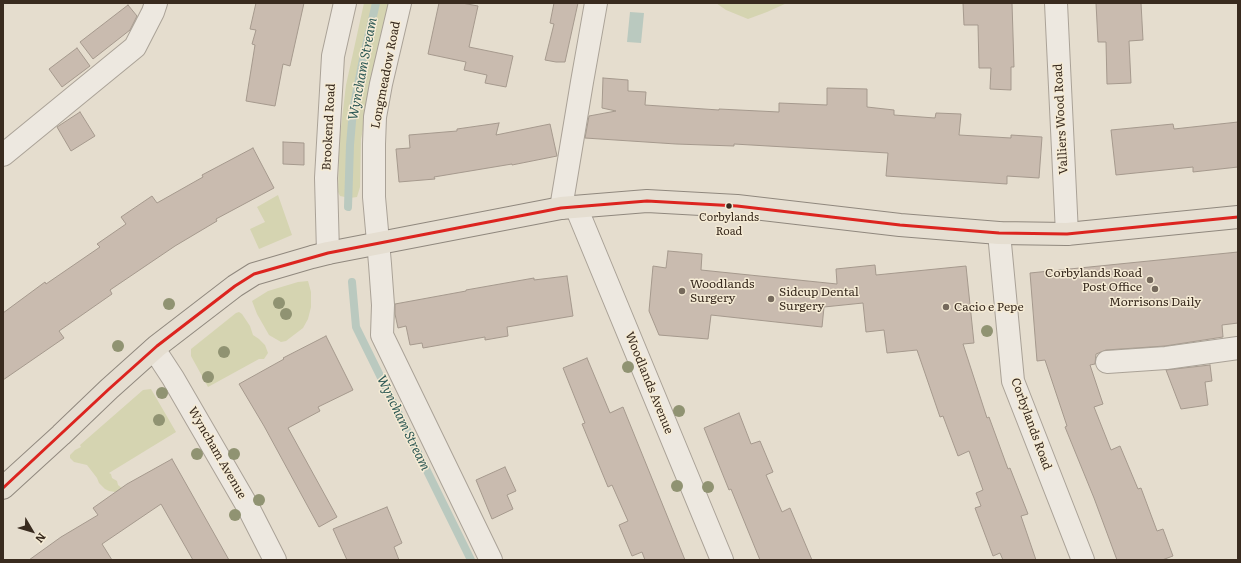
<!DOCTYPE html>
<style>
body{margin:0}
#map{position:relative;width:1241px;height:563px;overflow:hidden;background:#e5ddce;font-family:Literata,serif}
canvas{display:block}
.frame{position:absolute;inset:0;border:4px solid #392b1f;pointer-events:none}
.north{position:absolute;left:12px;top:511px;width:40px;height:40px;-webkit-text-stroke:3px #f5ebd5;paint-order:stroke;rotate:128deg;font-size:11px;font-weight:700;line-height:16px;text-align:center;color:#392b1f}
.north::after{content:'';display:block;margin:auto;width:14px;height:18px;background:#392b1f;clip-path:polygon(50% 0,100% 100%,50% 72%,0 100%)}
</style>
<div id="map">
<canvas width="1241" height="563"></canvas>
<div class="frame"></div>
<div class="north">N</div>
</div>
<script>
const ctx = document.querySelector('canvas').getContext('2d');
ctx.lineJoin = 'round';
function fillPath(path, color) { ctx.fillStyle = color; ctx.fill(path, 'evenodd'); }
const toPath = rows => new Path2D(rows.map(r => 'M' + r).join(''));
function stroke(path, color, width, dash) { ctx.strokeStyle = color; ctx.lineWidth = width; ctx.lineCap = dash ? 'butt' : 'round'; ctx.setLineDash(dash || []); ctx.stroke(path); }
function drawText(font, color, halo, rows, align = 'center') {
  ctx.font = font + ' Literata,serif'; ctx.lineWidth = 3; ctx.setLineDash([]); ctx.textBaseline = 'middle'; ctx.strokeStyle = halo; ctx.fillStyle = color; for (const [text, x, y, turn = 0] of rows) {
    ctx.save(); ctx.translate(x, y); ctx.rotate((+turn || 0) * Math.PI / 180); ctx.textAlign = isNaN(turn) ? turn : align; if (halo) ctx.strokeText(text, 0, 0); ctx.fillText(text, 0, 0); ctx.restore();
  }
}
fillPath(toPath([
 [364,3,389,3,361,139,360,187,357,197,350,198,340,196,338,192,339,144,346,85],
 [716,3,787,3,767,12,748,19,726,10],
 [278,195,292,235,259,249,250,229,265,222,257,207],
 [308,281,311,292,311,307,308,319,303,328,286,341,281,342,269,335,257,314,252,301,268,291,298,282],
 [239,312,242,314,250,326,253,335,259,339,265,345,268,353,264,359,259,359,208,387,191,356,191,349,236,313],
 [151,389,176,432,109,473,111,474,112,478,117,481,118,485,123,489,120,499,115,492,109,491,105,489,99,483,97,478,87,465,74,462,70,458,70,455,75,450,81,447,80,445,143,390]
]), '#d5d4b1');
fillPath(toPath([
 [630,12,644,13,641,43,627,42]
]), '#bac9bf');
stroke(toPath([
 [348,207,350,145,353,110,363,59,376,3],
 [352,282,356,327,471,560]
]), '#bac9bf', 8);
const building = toPath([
 [256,3,304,3,290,66,283,64,275,106,246,101,255,45,252,44,256,30,250,29,256,3],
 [439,3,462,3,478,6,469,47,513,56,506,87,485,83,487,75,464,70,466,62,428,54,439,3],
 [554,3,578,3,565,62,556,62,545,60,554,24,550,23,554,3],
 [963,3,1012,3,1014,67,1011,67,1011,90,990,89,991,68,979,68,978,25,964,25,963,3],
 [1096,3,1141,3,1143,40,1129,41,1131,83,1107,84,1106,42,1098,42,1096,3],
 [128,5,137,16,130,30,93,59,80,42,128,5],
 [77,48,90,66,62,87,49,69,77,48],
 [603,78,628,80,628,91,646,92,645,105,719,110,719,109,779,112,779,103,827,105,827,88,867,89,867,107,894,110,894,115,935,118,936,113,961,114,959,135,1011,138,1011,135,1042,137,1039,178,1007,176,1007,184,886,176,888,153,734,144,734,146,676,144,585,138,589,116,616,111,602,108,603,78],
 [80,112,95,136,71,151,57,127,80,112],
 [1238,122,1238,167,1193,172,1193,167,1116,175,1111,130,1173,124,1174,129,1238,122],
 [499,123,496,135,550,124,557,156,512,165,512,164,434,177,435,179,399,182,396,149,410,148,409,135,457,131,457,129,499,123],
 [283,142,304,143,304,165,283,164,283,142],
 [253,148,274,188,216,219,217,221,175,246,110,290,112,294,59,331,64,338,3,380,3,313,45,282,46,284,100,247,97,244,126,224,121,217,152,196,157,203,203,177,202,175,253,148],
 [668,251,702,254,701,270,837,284,836,269,875,265,876,275,966,266,974,343,963,344,987,418,989,417,1008,469,1010,468,1028,514,1021,516,1036,560,1003,560,1000,553,993,556,975,508,981,506,976,493,983,490,969,451,958,456,943,416,940,417,917,350,887,353,884,330,866,332,863,303,824,307,822,327,711,315,708,339,659,335,649,311,653,266,666,268,668,251],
 [1238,252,1238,323,1222,325,1223,337,1165,346,1106,350,1096,354,1095,364,1090,365,1103,404,1094,407,1111,450,1120,446,1138,489,1141,488,1157,531,1163,529,1173,556,1162,560,1117,560,1094,498,1065,427,1067,426,1045,360,1037,361,1030,273,1238,252],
 [567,276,573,316,507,327,508,336,485,340,485,337,423,348,422,343,410,345,406,326,398,328,395,314,395,304,466,291,466,290,534,278,534,280,567,276],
 [326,336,353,390,318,407,320,411,288,428,337,517,319,527,264,426,239,384,284,359,283,358,326,336],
 [587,358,610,413,623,407,685,560,645,560,642,552,632,556,619,525,628,521,612,485,608,487,582,424,585,423,563,368,587,358],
 [1210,365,1212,381,1205,382,1208,405,1181,409,1166,370,1210,365],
 [739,413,751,444,760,441,773,472,766,475,782,512,790,508,812,560,760,560,731,489,729,490,704,428,739,413],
 [172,459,229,560,193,560,161,504,102,544,112,560,29,560,61,537,98,515,93,508,127,484,172,459],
 [505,467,516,491,507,495,513,509,492,519,476,480,505,467],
 [387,507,402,543,394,547,399,560,347,560,333,529,387,507]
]);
fillPath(building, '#c9bbaf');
stroke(building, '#a5998d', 1);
const minor = toPath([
 [400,3,381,84,375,117,374,144,374,197,380,264,383,305,382,335,491,560],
 [1056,3,1067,234],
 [3,155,135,47,153,12,156,3],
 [576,207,722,560],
 [561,208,582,82,596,3],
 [999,233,1013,381,1083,560],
 [328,253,326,178,333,56,345,3],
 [154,349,173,378,249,509,275,560],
 [1107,362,1166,358,1238,348]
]);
const major = toPath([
 [3,488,61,435,109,389,157,346,235,286,254,274,312,257,328,253,561,208,647,201,737,206,900,225,999,233,1067,234,1238,217]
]);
stroke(minor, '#aaa297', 24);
stroke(major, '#90887e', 24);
stroke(minor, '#ede8e0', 22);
stroke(major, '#e5ded1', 22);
stroke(toPath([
 [3,488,109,389,157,346,235,286,254,274,328,253,561,208,647,201,737,206,900,225,999,233,1067,234,1238,217]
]), '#dc241f', 3);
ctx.fillStyle = '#909372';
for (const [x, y] of [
 [279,303],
 [169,304],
 [286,314],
 [987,331],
 [118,346],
 [224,352],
 [628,367],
 [208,377],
 [162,393],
 [679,411],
 [159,420],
 [197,454],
 [234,454],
 [677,486],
 [708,487],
 [259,500],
 [235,515]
]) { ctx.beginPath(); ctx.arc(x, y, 6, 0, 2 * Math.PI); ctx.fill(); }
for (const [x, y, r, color] of [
 [729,206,3.5,"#392b1f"],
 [1150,280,4,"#75695c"],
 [1155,289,4,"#75695c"],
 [682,291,4,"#75695c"],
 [771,299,4,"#75695c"],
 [946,307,4,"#75695c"]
]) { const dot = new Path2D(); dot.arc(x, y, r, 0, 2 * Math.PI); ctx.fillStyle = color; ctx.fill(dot); stroke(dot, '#f5ebd5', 1.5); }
drawText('11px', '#392b1f', '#f5ebd5', [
 ["Corbylands",729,218],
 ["Road",729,232]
]);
drawText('12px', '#392b1f', '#f5ebd5', [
 ["Longmeadow Road",386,75,-79],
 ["Valliers Wood Road",1061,119,-93],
 ["Brookend Road",329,127,-87],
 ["Woodlands Avenue",649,383,68],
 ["Corbylands Road",1031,424,70],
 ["Wyncham Avenue",217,453,60]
]);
drawText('12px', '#392b1f', '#f5ebd5', [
 ["Corbylands Road",1142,273,"right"],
 ["Post Office",1142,287,"right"],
 ["Woodlands",690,284],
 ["Surgery",690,298],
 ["Sidcup Dental",779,292],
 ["Surgery",779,306],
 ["Morrisons Daily",1155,302,"center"],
 ["Cacio e Pepe",954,307]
], 'left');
drawText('italic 13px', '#2e5955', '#f5ebd5', [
 ["Wyncham Stream",363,69,-79],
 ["Wyncham Stream",403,423,64]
]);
</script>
